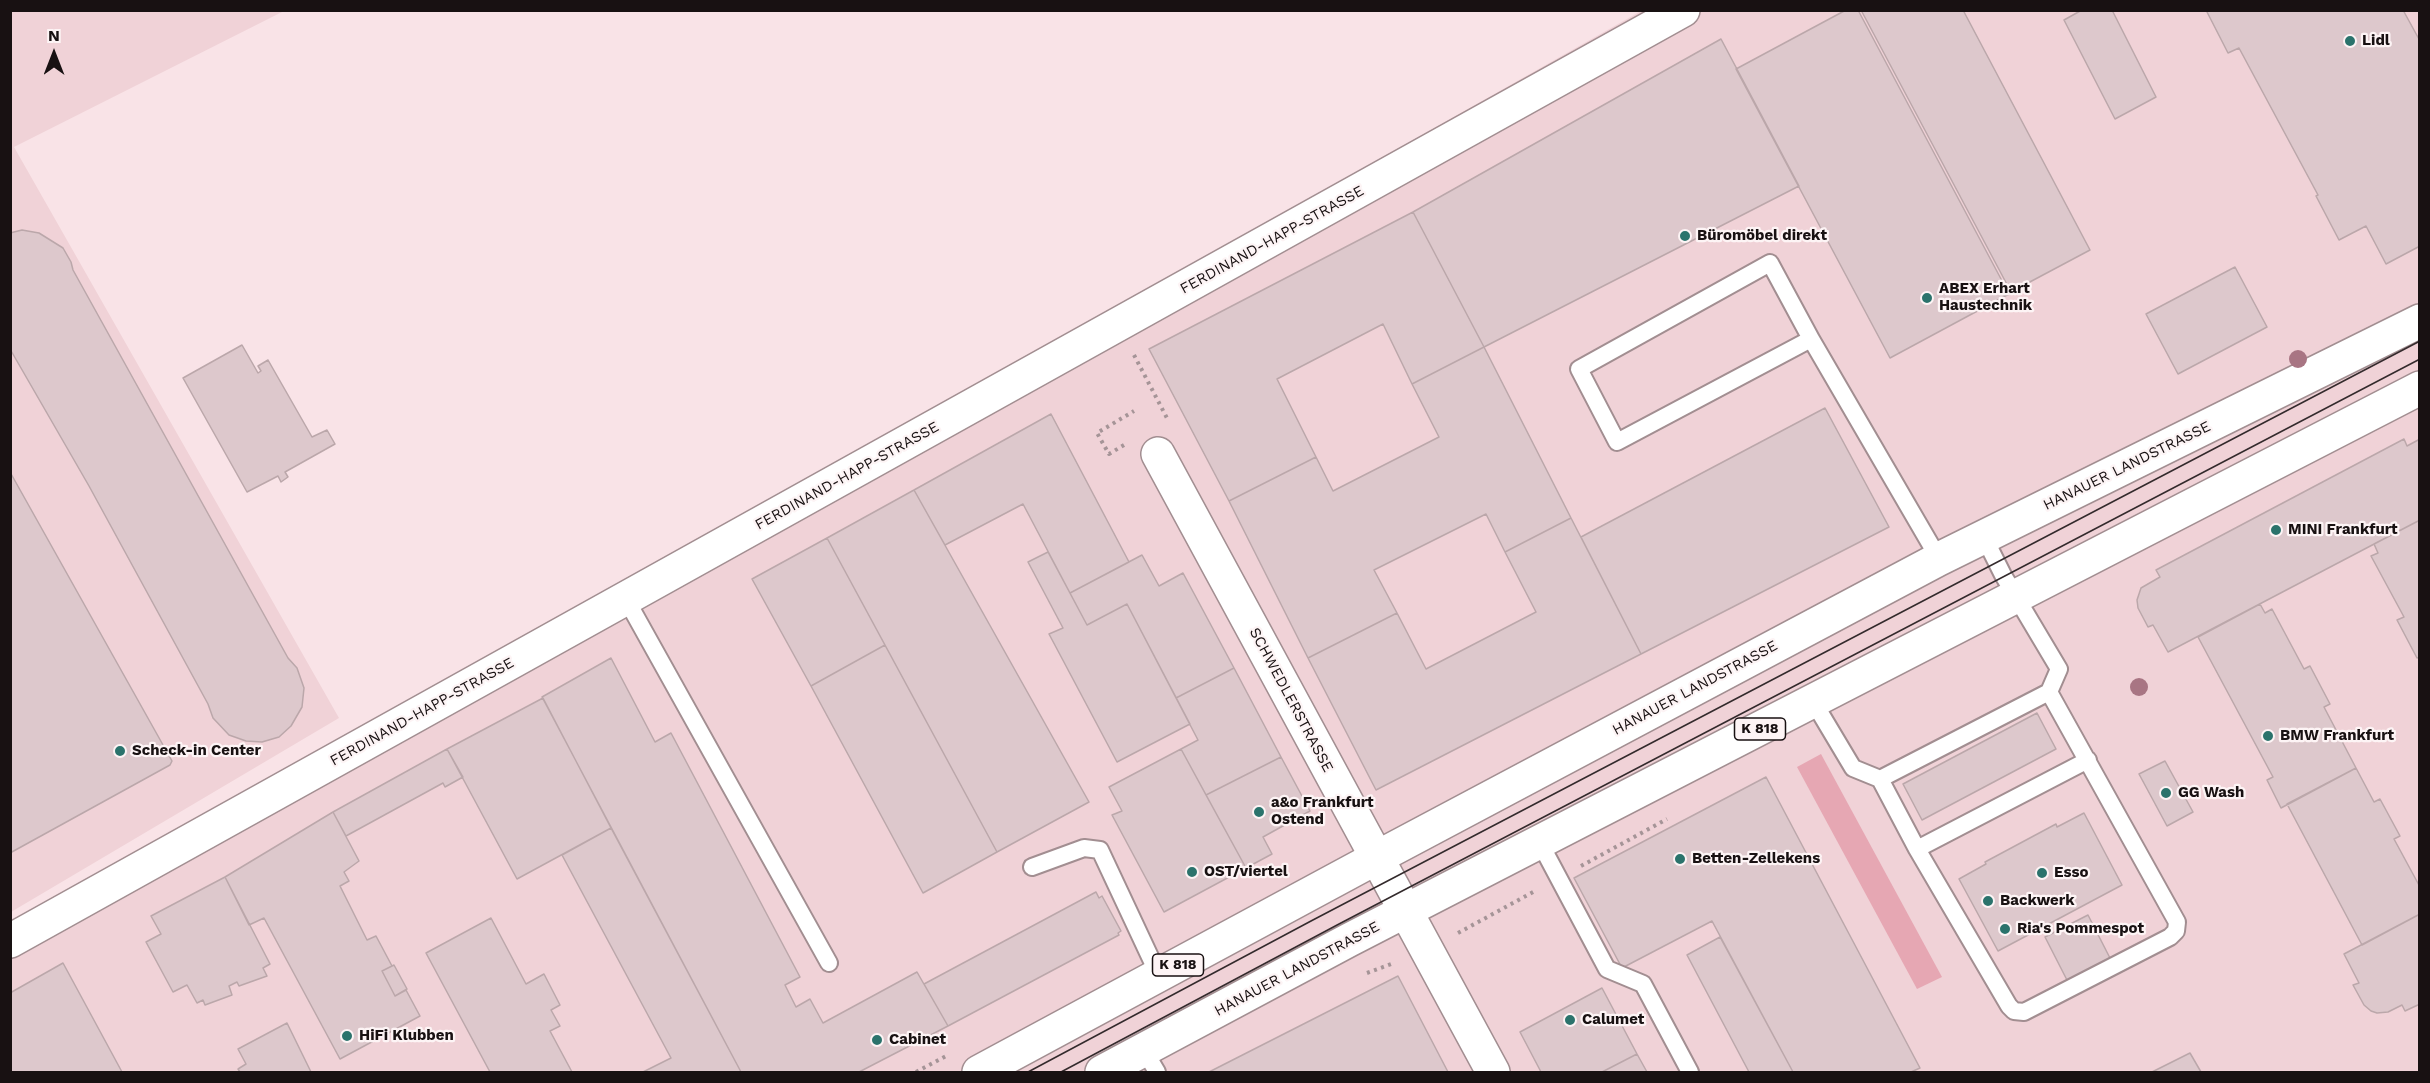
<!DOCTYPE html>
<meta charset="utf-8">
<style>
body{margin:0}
#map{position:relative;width:2430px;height:1083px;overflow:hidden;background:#f9e3e7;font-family:"Work Sans",sans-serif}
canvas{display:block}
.frame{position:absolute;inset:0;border:12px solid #181112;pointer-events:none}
.north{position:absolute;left:24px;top:24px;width:60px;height:60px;-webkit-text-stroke:4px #fdf4f5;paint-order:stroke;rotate:0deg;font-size:16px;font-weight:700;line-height:24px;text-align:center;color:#181112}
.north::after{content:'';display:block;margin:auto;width:21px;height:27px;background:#181112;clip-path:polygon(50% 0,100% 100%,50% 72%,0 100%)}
</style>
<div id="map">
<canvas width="2430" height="1083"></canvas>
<div class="frame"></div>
<div class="north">N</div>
</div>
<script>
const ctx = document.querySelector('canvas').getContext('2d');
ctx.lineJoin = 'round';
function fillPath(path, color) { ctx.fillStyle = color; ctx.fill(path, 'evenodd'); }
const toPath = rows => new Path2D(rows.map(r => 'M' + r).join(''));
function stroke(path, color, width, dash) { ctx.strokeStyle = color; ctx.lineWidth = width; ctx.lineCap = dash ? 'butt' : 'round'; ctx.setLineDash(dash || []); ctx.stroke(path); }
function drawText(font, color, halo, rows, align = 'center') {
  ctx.font = font + ' "Work Sans",sans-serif'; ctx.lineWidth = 4.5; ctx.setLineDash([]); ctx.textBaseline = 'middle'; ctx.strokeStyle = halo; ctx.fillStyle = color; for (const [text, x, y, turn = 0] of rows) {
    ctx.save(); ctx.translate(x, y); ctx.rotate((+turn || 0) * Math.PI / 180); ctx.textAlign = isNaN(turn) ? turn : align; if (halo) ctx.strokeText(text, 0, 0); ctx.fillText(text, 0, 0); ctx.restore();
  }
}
fillPath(toPath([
 [10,11,284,11,14,147,339,718,11,912],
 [1641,11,2419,11,2419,1072,11,1072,10,934]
]), '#f0d2d7');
fillPath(toPath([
 [1821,754,1942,977,1917,989,1797,767]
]), '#e6a7b3');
const building = toPath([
 [1846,10,1858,10,2009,294,1890,358,1736,69,1846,10],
 [1861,10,1963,10,2090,250,2011,292,1861,10],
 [2082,10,2112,10,2156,97,2115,119,2064,20,2082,10],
 [2206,10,2403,10,2420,41,2420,246,2386,264,2366,226,2339,240,2316,196,2318,195,2239,48,2228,53,2206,10],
 [1721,39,1799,186,1484,347,1413,212,1721,39],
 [1413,212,1484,347,1412,384,1383,324,1277,379,1316,457,1229,501,1149,349,1413,212],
 [22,230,39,233,63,248,71,262,73,270,288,658,297,668,304,688,302,707,291,726,279,737,262,742,246,741,229,735,213,718,208,704,89,486,10,349,10,233,22,230],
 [2235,267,2267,327,2178,374,2146,314,2235,267],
 [242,345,258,373,261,371,258,366,268,360,312,437,327,430,335,444,285,472,288,477,281,482,278,476,247,492,183,378,242,345],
 [1484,347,1571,518,1505,552,1486,514,1374,570,1397,613,1308,658,1229,501,1316,457,1333,491,1439,437,1412,384,1484,347],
 [1825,408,1889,527,1641,654,1581,537,1825,408],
 [1051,414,1129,562,1070,593,1023,504,945,545,914,490,1051,414],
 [2404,439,2407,446,2420,439,2420,520,2168,652,2153,625,2148,627,2138,608,2137,600,2141,588,2160,577,2156,570,2404,439],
 [10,472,172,761,170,765,10,853,10,472],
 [914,490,1089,802,997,852,827,538,914,490],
 [1571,518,1641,654,1376,790,1308,658,1397,613,1426,669,1536,612,1505,552,1571,518],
 [2420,520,2420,657,2417,658,2397,620,2404,617,2371,556,2378,553,2374,544,2420,520],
 [827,538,885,645,811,686,752,579,827,538],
 [1048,552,1087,625,1127,604,1190,724,1117,762,1049,634,1063,628,1028,562,1048,552],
 [1142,555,1159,586,1183,573,1234,668,1176,698,1127,604,1087,625,1070,593,1142,555],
 [2260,604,2265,613,2272,609,2304,669,2310,666,2330,704,2324,707,2356,768,2281,808,2267,780,2273,777,2198,637,2260,604],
 [885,645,997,852,923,893,811,686,885,645],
 [611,658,655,742,671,733,800,977,785,985,796,1007,810,999,823,1023,917,972,948,1026,859,1072,741,1072,542,697,611,658],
 [1234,668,1281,757,1206,795,1181,749,1198,740,1176,698,1234,668],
 [543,698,611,828,517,879,447,749,543,698],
 [2037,713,2056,749,1922,820,1903,784,2037,713],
 [447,749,463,777,445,787,443,783,346,836,333,812,447,749],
 [1181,749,1246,868,1164,912,1112,815,1122,811,1109,787,1181,749],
 [1281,757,1310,811,1263,837,1272,854,1246,868,1206,795,1281,757],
 [2165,761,2193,812,2167,826,2139,774,2165,761],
 [2356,768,2374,802,2380,799,2400,836,2394,839,2420,887,2420,914,2362,945,2287,804,2356,768],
 [1766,777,1920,1068,1911,1072,1793,1072,1712,921,1622,968,1574,878,1766,777],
 [333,812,359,861,344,872,349,881,340,886,367,940,376,936,392,966,382,971,395,996,406,990,420,1016,340,1059,264,918,249,925,225,877,333,812],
 [2084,813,2122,885,1998,951,1959,879,1986,864,1985,862,2056,824,2057,827,2084,813],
 [611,828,741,1072,643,1072,671,1058,562,855,611,828],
 [225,877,270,964,263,968,267,976,239,986,237,982,229,986,232,995,205,1005,203,1000,197,1003,187,985,173,992,146,942,161,934,151,916,225,877],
 [1096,892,1099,898,1102,896,1121,931,1118,933,1119,935,948,1026,924,984,1096,892],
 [2420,914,2420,1004,2405,1011,2402,1005,2388,1012,2377,1013,2371,1011,2364,1005,2353,985,2359,983,2344,954,2420,914],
 [2088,915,2112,962,2069,984,2045,937,2088,915],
 [491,918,526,984,544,974,560,1005,551,1010,560,1026,550,1031,572,1072,490,1072,426,953,491,918],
 [1720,937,1793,1072,1749,1072,1687,955,1720,937],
 [63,963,122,1072,10,1072,10,993,63,963],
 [394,965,407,989,395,996,382,971,394,965],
 [1398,976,1448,1072,1209,1072,1398,976],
 [1602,988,1637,1054,1602,1072,1541,1072,1520,1032,1602,988],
 [287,1023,311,1072,240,1072,238,1069,246,1064,238,1049,287,1023],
 [2190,1053,2201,1072,2152,1072,2190,1053],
 [1637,1054,1647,1072,1602,1072,1637,1054]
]);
fillPath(building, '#ddc8cc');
stroke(building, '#bba7aa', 1.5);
const service = toPath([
 [1811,339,1770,263,1579,369,1617,442,1811,339,1939,559],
 [626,599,829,963],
 [1813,701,1853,768,1880,779,2049,692,2059,669,2003,575,1984,537],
 [1880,779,1917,849,2009,1006,2014,1011,2024,1012,2170,937,2176,931,2177,922,2049,692],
 [1540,843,1607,969,1643,984,1690,1072],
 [1917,849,2088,760],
 [1032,867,1084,848,1100,850,1159,976],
 [1144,1050,1157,1072]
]);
const minor = toPath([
 [1158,454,1493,1072],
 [10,941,1683,10]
]);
const primary = toPath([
 [979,1072,1376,858,1939,559,2420,321],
 [1102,1072,1349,940,2420,388]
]);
stroke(service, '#a28e91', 20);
stroke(minor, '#a28e91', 36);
stroke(primary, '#a28e91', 36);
stroke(toPath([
 [1134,355,1168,420],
 [1124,445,1109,454,1097,433,1134,411],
 [1581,866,1667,819],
 [1458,933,1535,891],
 [1367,973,1394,963],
 [916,1072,948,1055]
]), '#a59497', 4, [3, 4.5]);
stroke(service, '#fff', 16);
stroke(minor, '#fff', 33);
stroke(primary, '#fff', 33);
stroke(toPath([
 [1028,1072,1311,921,2420,341],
 [1061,1072,1339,924,2420,359]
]), '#332a2c', 1.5);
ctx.fillStyle = '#a87583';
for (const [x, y] of [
 [2298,359],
 [2139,687]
]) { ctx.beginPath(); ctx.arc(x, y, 9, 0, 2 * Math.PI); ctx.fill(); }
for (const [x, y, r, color] of [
 [2350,41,6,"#2b736c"],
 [1685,236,6,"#2b736c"],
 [1927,298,6,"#2b736c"],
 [2276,530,6,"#2b736c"],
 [2268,736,6,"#2b736c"],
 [120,751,6,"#2b736c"],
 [2166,793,6,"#2b736c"],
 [1259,812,6,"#2b736c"],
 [1680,859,6,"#2b736c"],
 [1192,872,6,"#2b736c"],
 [2042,873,6,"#2b736c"],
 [1988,901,6,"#2b736c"],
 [2005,929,6,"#2b736c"],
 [1570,1020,6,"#2b736c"],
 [347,1036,6,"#2b736c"],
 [877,1040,6,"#2b736c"]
]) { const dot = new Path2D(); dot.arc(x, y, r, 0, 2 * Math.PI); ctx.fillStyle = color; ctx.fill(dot); stroke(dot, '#fdf4f5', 2); }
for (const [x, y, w] of [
 [1760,729,51],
 [1178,965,51]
]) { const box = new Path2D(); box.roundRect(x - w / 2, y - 11, w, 22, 4.5); ctx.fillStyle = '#fdf4f5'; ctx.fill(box); stroke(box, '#181112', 1.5); }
drawText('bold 14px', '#181112', null, [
 ["K 818",1760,729],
 ["K 818",1178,965]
]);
drawText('bold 15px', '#181112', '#fdf4f5', [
 ["Lidl",2362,41],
 ["Büromöbel direkt",1697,236],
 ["ABEX Erhart",1939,289],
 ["Haustechnik",1939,306],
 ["MINI Frankfurt",2288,530],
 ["BMW Frankfurt",2280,736],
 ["Scheck-in Center",132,751],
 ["GG Wash",2178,793],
 ["a&o Frankfurt",1271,803],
 ["Ostend",1271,820],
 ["Betten-Zellekens",1692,859],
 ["OST/viertel",1204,872],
 ["Esso",2054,873],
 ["Backwerk",2000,901],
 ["Ria's Pommespot",2017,929],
 ["Calumet",1582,1020],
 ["HiFi Klubben",359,1036],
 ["Cabinet",889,1040]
], 'left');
drawText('15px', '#181112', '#fdf4f5', [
 ["FERDINAND-HAPP-STRASSE",1272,240,-29],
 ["HANAUER LANDSTRASSE",2127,466,-26],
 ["FERDINAND-HAPP-STRASSE",847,476,-29],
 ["HANAUER LANDSTRASSE",1695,688,-28],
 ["SCHWEDLERSTRASSE",1291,700,62],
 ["FERDINAND-HAPP-STRASSE",422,712,-29],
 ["HANAUER LANDSTRASSE",1297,969,-28]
]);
</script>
